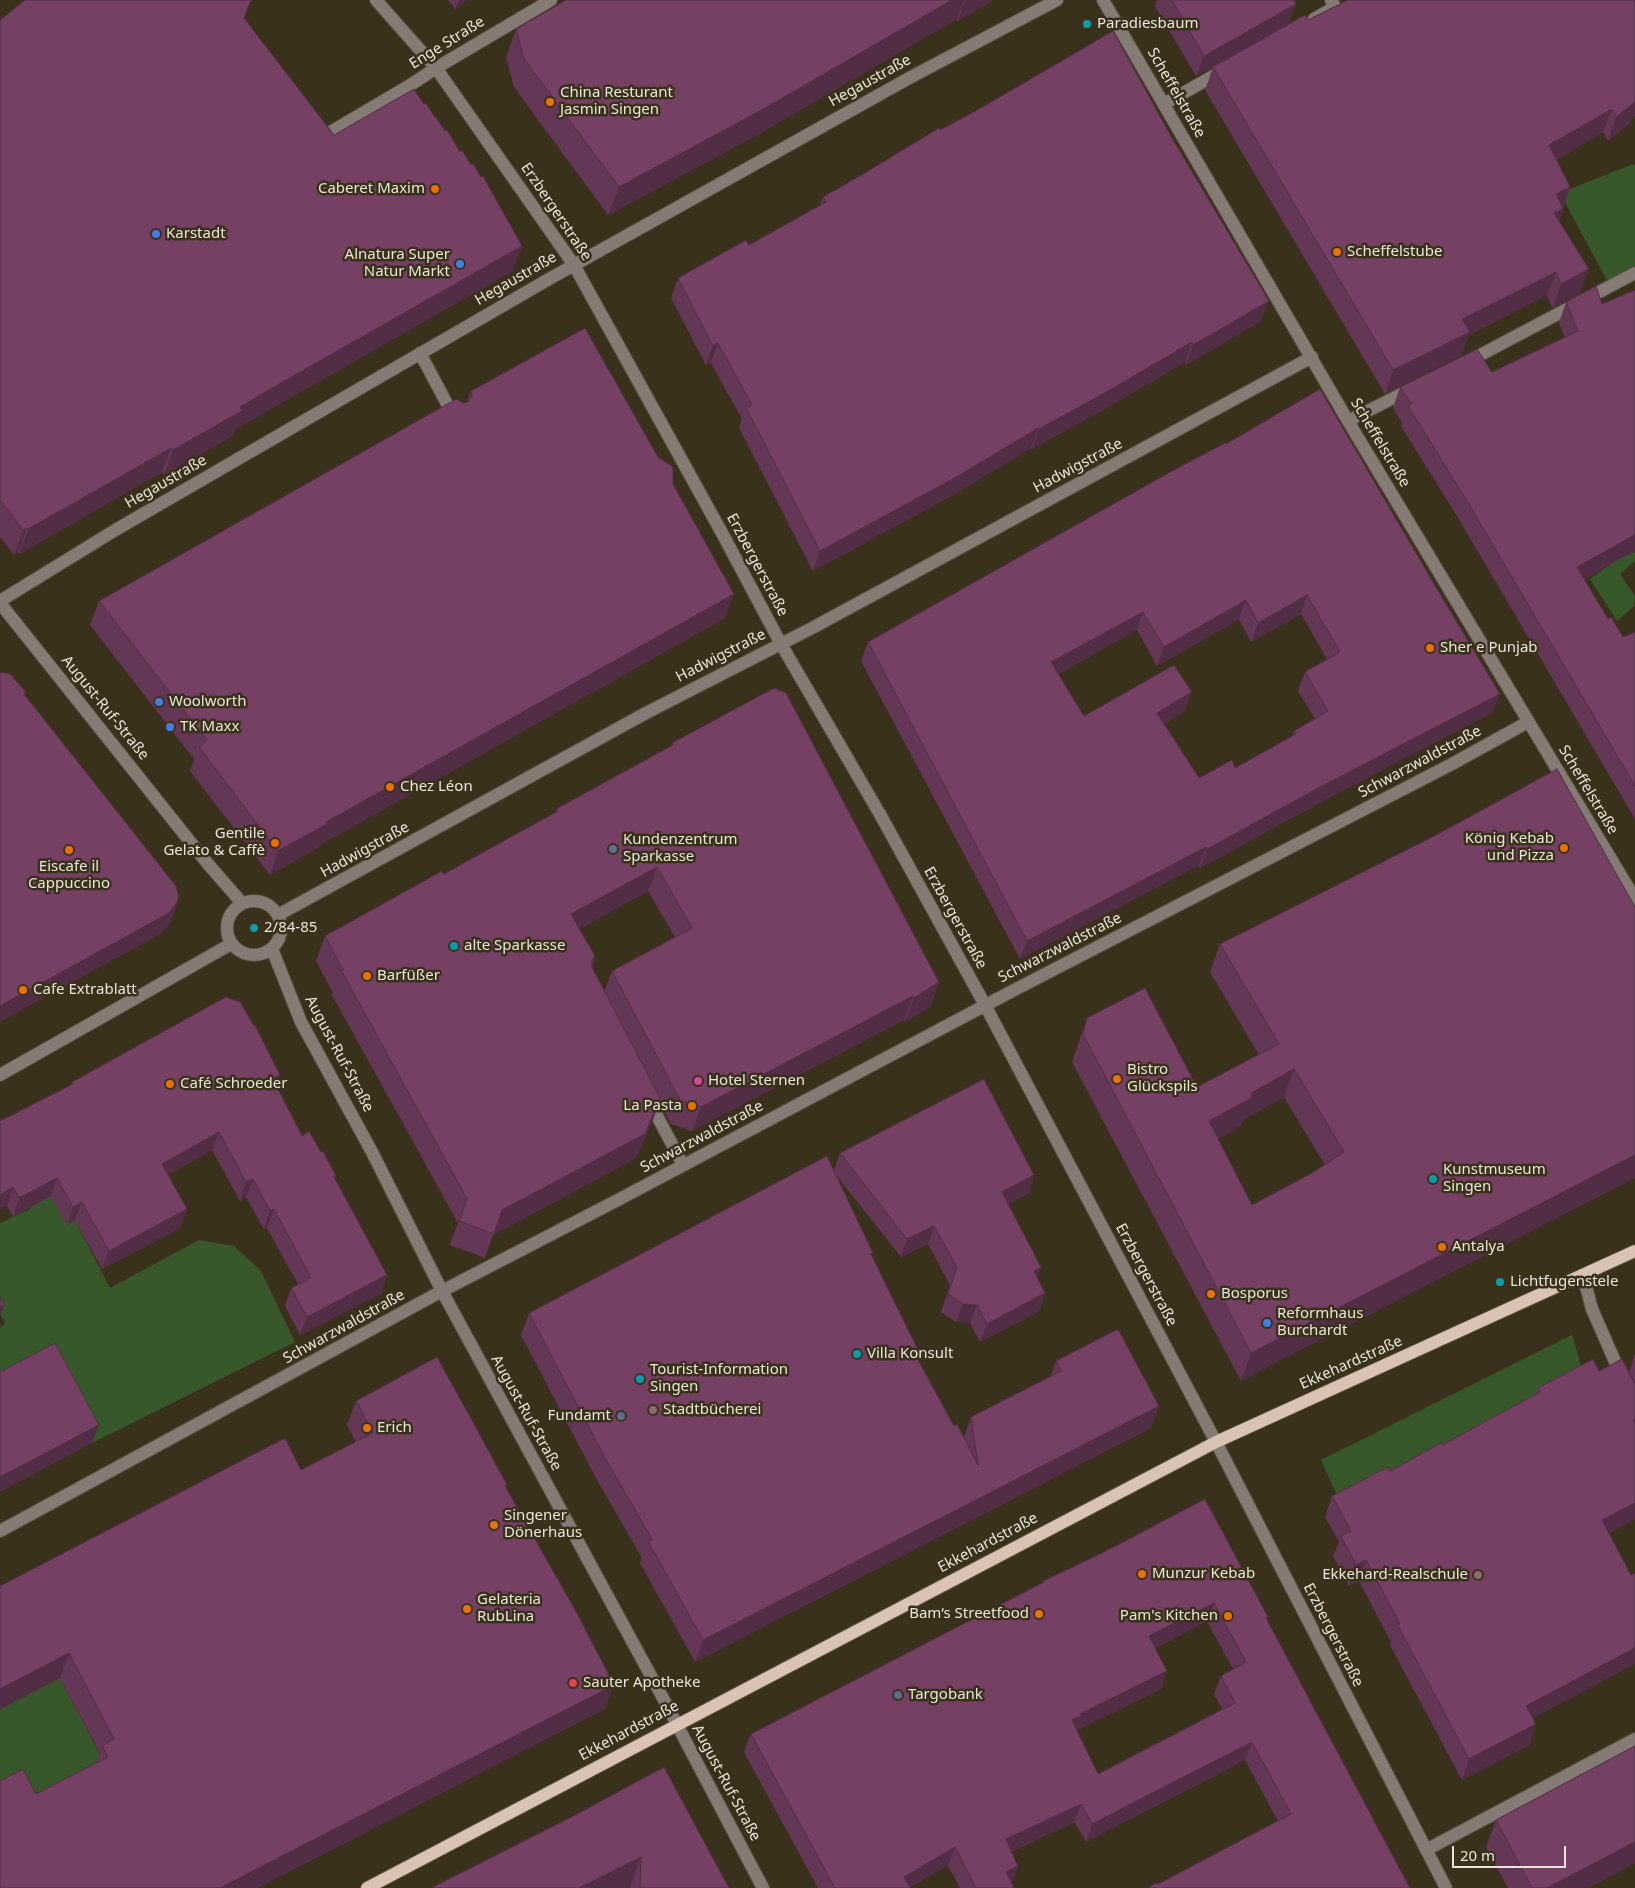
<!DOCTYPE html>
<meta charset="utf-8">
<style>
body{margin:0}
#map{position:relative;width:1635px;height:1888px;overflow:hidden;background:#3a311c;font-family:"Noto Sans",sans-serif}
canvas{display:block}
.scale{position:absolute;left:1452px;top:1846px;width:114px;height:22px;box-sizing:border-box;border:2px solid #e9e4d7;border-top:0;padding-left:6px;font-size:15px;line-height:18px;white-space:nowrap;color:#e9e4d7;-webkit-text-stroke:4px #3a311c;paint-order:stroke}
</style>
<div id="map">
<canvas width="1635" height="1888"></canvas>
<div class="scale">20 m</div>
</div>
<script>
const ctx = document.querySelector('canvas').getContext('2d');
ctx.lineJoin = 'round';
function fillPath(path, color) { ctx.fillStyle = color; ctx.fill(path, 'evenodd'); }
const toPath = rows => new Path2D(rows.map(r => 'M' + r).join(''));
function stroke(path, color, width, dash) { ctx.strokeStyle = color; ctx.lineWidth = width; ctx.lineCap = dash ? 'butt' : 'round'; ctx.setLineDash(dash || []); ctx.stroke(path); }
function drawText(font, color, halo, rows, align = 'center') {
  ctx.font = font + ' "Noto Sans",sans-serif'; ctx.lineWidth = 5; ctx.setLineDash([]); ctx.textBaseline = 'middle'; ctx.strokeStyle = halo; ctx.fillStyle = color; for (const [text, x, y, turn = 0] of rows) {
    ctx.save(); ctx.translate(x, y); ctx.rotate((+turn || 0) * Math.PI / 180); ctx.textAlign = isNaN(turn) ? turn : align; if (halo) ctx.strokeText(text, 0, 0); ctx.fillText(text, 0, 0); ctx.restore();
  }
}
fillPath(toPath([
 [1633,164,1635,166,1635,273,1610,286,1560,193],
 [1628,551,1635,552,1635,561,1620,574,1635,596,1634,606,1617,621,1590,579],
 [42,1180,75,1220,110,1288,199,1240,234,1246,261,1271,295,1342,92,1443,49,1351,0,1376,0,1327,5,1324,0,1313,0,1223,31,1209,20,1193],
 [1572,1335,1585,1379,1341,1504,1321,1460],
 [60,1678,105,1764,0,1849,0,1709]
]), '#38582c');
const minor = toPath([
 [376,0,436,68,574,265,722,533,781,644,881,816,985,1005,1216,1442,1446,1888],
 [1103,0,1348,421,1635,899],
 [1314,19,1335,7,1331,0],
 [1164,104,1222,71],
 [329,133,412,84,436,68,551,0],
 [420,353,454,417],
 [1467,362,1635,273],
 [1348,421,1411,389],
 [0,601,117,529,549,279,911,77,1057,0],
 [0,603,208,864,242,903],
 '227 928a27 27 0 1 1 54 0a27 27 0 1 1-54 0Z',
 [278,915,646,713,814,627,1312,357],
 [272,949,301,1022,372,1152,442,1291,664,1700,763,1888],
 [0,1075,231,944],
 [647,1097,683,1165],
 [1583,1275,1592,1309,1620,1373,1635,1401],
 [0,1531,442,1291,614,1202,1018,988,1452,764,1528,722],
 [1426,1850,1635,1739]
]);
const major = toPath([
 [367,1888,1216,1442,1635,1251]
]);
stroke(minor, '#564e3a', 14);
stroke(major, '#564e3a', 14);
stroke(minor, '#857a74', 12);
stroke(major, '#d8c3b5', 12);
fillPath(toPath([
 [251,0,244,18,334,135,513,271,279,404,236,429,233,436,164,475,162,472,19,554,18,552,14,555,0,537,0,20],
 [448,0,467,0,455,9],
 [566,0,993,0,958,21,957,19,757,135,608,215,514,87,506,57,516,29],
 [1157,0,1294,0,1296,4,1288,24,1308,20,1348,0,1633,117,1630,123,1608,141,1603,132,1556,160,1570,187,1559,221,1580,293,1552,308,1547,295,1469,335,1461,355,1385,394,1205,90,1213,67,1196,76,1155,6],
 [940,130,1261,321,1186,365,1185,362,1103,410,1032,449,1031,448,953,495,813,571,739,428,742,419,711,363,706,365,671,298,678,278,749,245,819,206,823,197,863,174],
 [1596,286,1623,557,1584,579,1608,619,1623,637,1635,632,1635,819,1460,521,1401,426,1402,423,1393,408,1400,387,1492,372,1565,337,1559,323,1566,302],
 [471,391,673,484,725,618,320,845,319,847,270,875,190,771,194,759,90,625,99,601,463,403,467,402],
 [1226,444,1493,712,1317,804,1200,868,1199,865,1020,959,861,661,868,642],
 [1301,614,1327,659,1305,672,1298,691,1315,719,1294,731,1292,736,1235,768,1199,778,1164,724,1185,711,1084,716,1058,674,1137,630,1157,666,1239,619,1251,642],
 [672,743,939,982,930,1007,905,1022,904,1020,692,1131,671,1124,659,1102,652,1123,636,1158,493,1235,485,1258,450,1245,458,1223,332,995,333,993,316,961,325,936,444,874,555,813,556,809,671,746],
 [648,891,675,937,612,971,604,992,592,967,595,956,579,929],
 [1635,907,1241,1381,1072,1062,1087,1018,1197,1087,1259,1055,1210,972,1220,944],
 [1284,1097,1325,1165,1312,1173,1252,1205,1218,1139,1241,1126,1243,1120],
 [280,1075,276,1085,302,1136,321,1152,336,1176,335,1179,387,1275,381,1294,300,1335,285,1306,291,1288,298,1284,267,1228,264,1229,246,1197,240,1201,212,1150,168,1175,187,1209,180,1228,102,1269,75,1220,67,1225,51,1196,13,1217,7,1206,0,1209,0,1121,71,1085,72,1082],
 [840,1153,1034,1175,1028,1194,1008,1204,1041,1267,1037,1278,1045,1293,1039,1311,980,1342,970,1323,956,1322,941,1312,950,1285,928,1244,901,1257,836,1175,872,1256,920,1354,918,1359,954,1426,964,1437,971,1417,1050,1377,1056,1361,1159,1406,1151,1428,695,1662,640,1563,642,1558,597,1480,521,1335,529,1313,834,1170],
 [1635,1354,1635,1384,1629,1372],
 [1599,1371,1635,1384,1635,1519,1609,1533,1533,1718,1536,1724,1529,1745,1462,1780,1390,1645,1391,1642,1359,1581,1349,1586,1333,1556,1339,1542,1325,1517,1332,1496,1390,1471,1442,1445,1536,1394,1538,1388],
 [356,1401,506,1487,605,1709,36,1794,96,1763,100,1753,60,1678,0,1709,0,1586,301,1470,356,1442,347,1425],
 [1100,1554,1268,1617,1267,1620,1410,1888,1158,1884,1278,1821,1245,1760,1086,1842,1074,1822,1011,1852,1018,1866,1012,1883,1014,1888,960,1888,948,1865,910,1887,910,1888,818,1888,744,1752,751,1734,1042,1583,1043,1581],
 [1207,1621,1233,1669,1221,1676,1214,1694,1222,1709,1098,1774,1077,1730,1161,1689,1167,1671,1155,1648],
 [579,1813,729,1888,630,1888,630,1887],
 [1496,1820,1635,1863,1588,1888,1508,1888,1486,1847]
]), '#653756');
fillPath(toPath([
 [459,0,467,0,455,9],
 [952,0,964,0,957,19,757,135,608,215,619,187],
 [965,0,993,0,958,21],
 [1296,4,1288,24,1196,76,1204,56],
 [1635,101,1635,116,1633,117,1630,123,1608,141,1616,117],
 [1612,109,1603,132,1540,169,1549,145],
 [1570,187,1555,232,1545,237,1556,194],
 [522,246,513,271,279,404,236,429,233,436,164,475,173,450,240,407,288,379],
 [1589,269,1580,293,1552,308,1561,284],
 [1556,272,1547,295,1469,335,1461,355,1385,394,1393,370,1462,319],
 [1269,301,1261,321,1186,365,1193,345],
 [1192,342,1185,362,1103,410,1032,449,1039,429],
 [718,343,711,363,706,365,713,346],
 [1038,428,1031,448,953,495,813,571,820,551],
 [171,448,162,472,19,554,28,529],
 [27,528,18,552,14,555,23,530],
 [1635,535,1635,552,1623,557,1570,588,1577,567],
 [734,594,725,618,320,845,319,847,270,875,278,851,326,822],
 [1307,595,1301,614,1251,642,1258,623],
 [1246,600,1239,619,1157,666,1164,647],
 [1143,612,1137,630,1044,681,1051,662],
 [1192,692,1185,711,1150,732,1157,713],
 [1500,694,1493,712,1317,804,1200,868,1207,849,1324,785],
 [1206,847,1199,865,1020,959,1027,941],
 [657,867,648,891,562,939,571,914],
 [178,901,171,922,162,933,0,1022,0,1006],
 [939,982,930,1007,905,1022,914,998],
 [913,996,904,1020,692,1131,701,1107],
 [1294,1069,1284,1097,1243,1120,1241,1126,1199,1149,1209,1121,1253,1092],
 [280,1075,273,1093,273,1079],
 [660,1098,652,1123,636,1158,493,1235,502,1210],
 [219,1132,212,1150,155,1182,162,1164],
 [1635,1155,1635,1178,1241,1381,1251,1353],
 [1034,1175,1028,1194,995,1210,1002,1192],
 [57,1178,51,1196,13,1217,19,1198],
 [253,1179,246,1197,240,1201,246,1182],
 [13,1187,7,1206,0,1209,0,1195],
 [82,1202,75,1220,67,1225,73,1207],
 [187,1209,180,1228,102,1269,109,1251],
 [274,1209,267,1228,264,1229,270,1211],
 [934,1226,928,1244,901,1257,907,1239],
 [1041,1267,1035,1285,1034,1271],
 [387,1275,381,1294,300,1335,307,1317],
 [1045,1293,1039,1311,980,1342,987,1324],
 [963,1304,977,1305,970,1323,956,1322],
 [4,1305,0,1316,0,1307],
 [1159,1406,1151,1428,695,1662,703,1640],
 [99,1425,92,1443,0,1492,0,1477],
 [1635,1503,1635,1519,1595,1541,1602,1520],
 [1366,1560,1359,1581,1349,1586,1356,1565],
 [1214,1603,1207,1621,1142,1654,1149,1636],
 [1635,1648,1635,1664,1518,1726,1526,1706],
 [69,1653,60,1678,0,1709,0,1689],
 [1167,1671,1161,1689,1076,1731,1072,1720,1080,1714],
 [614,1685,605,1709,258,1888,220,1888],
 [1536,1724,1529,1745,1462,1780,1469,1759],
 [1252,1742,1245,1760,1086,1842,1092,1824],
 [1081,1804,1074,1822,999,1857,1006,1839],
 [1635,1842,1635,1863,1588,1888,1547,1888],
 [955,1847,948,1865,908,1888,904,1877],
 [641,1857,630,1887,627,1888,579,1888],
 [1018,1866,1012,1884,1006,1872]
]), '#522d46');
const building = toPath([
 [25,0,251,0,244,18,334,135,414,89,424,104,426,103,435,117,436,117,445,131,447,130,460,152,462,150,471,165,473,164,481,177,483,176,522,246,288,379,240,407,242,411,173,450,171,448,28,529,27,528,23,530,0,500,0,20,25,0],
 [566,0,952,0,767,107,619,187,524,59,516,29,566,0],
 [1172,0,1294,0,1296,4,1204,56,1172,0],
 [1348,0,1635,0,1635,102,1616,117,1612,109,1549,145,1570,187,1556,194,1563,209,1554,213,1589,269,1561,284,1556,272,1462,319,1470,332,1393,370,1213,67,1305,15,1308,20,1348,0],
 [1113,31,1172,138,1269,301,1193,345,1192,342,1110,390,1039,429,1038,428,960,475,820,551,746,408,752,405,718,343,713,346,678,278,746,240,749,245,826,202,823,197,863,174,939,128,940,130,979,109,1113,31],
 [1596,286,1602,304,1635,290,1635,535,1577,567,1608,619,1611,617,1623,637,1635,632,1635,786,1467,501,1408,406,1411,404,1400,387,1477,349,1492,372,1578,331,1566,302,1596,286],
 [585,328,658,457,673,467,673,484,734,594,326,822,327,824,278,851,199,747,207,740,99,601,451,402,456,399,463,403,468,402,472,396,471,391,585,328],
 [1320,389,1440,594,1500,694,1324,785,1207,849,1206,847,1027,941,868,642,1172,471,1225,443,1226,444,1320,389],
 [1307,595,1340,652,1305,672,1328,711,1294,731,1296,734,1235,768,1232,760,1199,778,1157,713,1192,692,1174,665,1084,716,1051,662,1143,612,1164,647,1246,600,1258,623,1307,595],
 [0,672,10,674,26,692,24,694,176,886,178,893,178,901,169,913,0,1006,0,672],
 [774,688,786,693,939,982,914,998,913,996,701,1107,680,1100,612,971,692,928,657,867,571,914,595,956,592,960,592,967,660,1098,645,1134,502,1210,494,1234,459,1221,467,1199,341,970,343,970,325,936,442,871,444,874,558,811,556,809,673,745,672,743,774,688],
 [1557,769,1635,907,1635,1155,1251,1353,1083,1034,1087,1018,1145,988,1197,1087,1279,1044,1220,944,1438,834,1557,769],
 [1294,1069,1344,1152,1312,1173,1252,1205,1209,1121,1251,1098,1253,1092,1294,1069],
 [226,997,240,1002,254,1026,255,1025,280,1075,273,1079,302,1136,309,1131,321,1152,323,1151,336,1176,334,1177,387,1275,307,1317,291,1288,311,1278,274,1209,270,1211,253,1179,246,1182,219,1132,162,1164,187,1209,109,1251,82,1202,73,1207,57,1178,19,1198,13,1187,0,1195,0,1121,73,1084,72,1082,226,997],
 [984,1079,1034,1175,1002,1192,1041,1267,1034,1271,1045,1293,987,1324,977,1305,963,1304,948,1294,957,1267,934,1226,907,1239,840,1153,984,1079],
 [827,1156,873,1253,871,1254,920,1354,916,1356,954,1426,957,1424,978,1465,971,1417,1061,1371,1056,1361,1118,1329,1159,1406,703,1640,648,1541,652,1539,605,1458,529,1313,827,1156],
 [0,1297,4,1305,0,1307,0,1297],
 [55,1343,99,1425,0,1477,0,1372,55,1343],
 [437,1357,473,1422,507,1485,505,1486,578,1615,614,1685,220,1888,0,1888,0,1781,23,1769,36,1794,108,1757,102,1746,114,1739,69,1653,0,1689,0,1586,285,1438,301,1470,373,1433,356,1401,437,1357],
 [1593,1359,1599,1371,1622,1359,1635,1384,1635,1419,1633,1420,1635,1424,1635,1503,1602,1520,1631,1575,1635,1573,1635,1648,1526,1706,1536,1724,1469,1759,1397,1624,1400,1624,1366,1560,1356,1565,1341,1536,1351,1531,1332,1496,1388,1467,1390,1471,1441,1443,1442,1445,1540,1392,1538,1388,1593,1359],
 [1205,1499,1268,1617,1266,1618,1410,1888,1148,1888,1156,1883,1158,1884,1291,1814,1252,1742,1092,1824,1081,1804,1006,1839,1018,1866,1006,1872,1014,1888,976,1888,955,1847,904,1877,910,1888,835,1888,751,1734,1044,1582,1043,1581,1100,1554,1205,1499],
 [1214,1603,1246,1662,1221,1676,1235,1703,1098,1774,1072,1720,1082,1715,1080,1714,1167,1671,1149,1636,1214,1603],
 [1635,1746,1635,1842,1547,1888,1532,1888,1496,1820,1635,1746],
 [664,1767,729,1888,640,1888,641,1857,579,1888,431,1888,579,1813,664,1767]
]);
fillPath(building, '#754064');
stroke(building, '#522d46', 1);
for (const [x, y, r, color] of [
 [1087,24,5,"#0f9aa8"],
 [550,102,5,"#e8710a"],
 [435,189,5,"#e8710a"],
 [156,234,5,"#3f7fe0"],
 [1337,252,5,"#e8710a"],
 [460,264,5,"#3f7fe0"],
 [1430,648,5,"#e8710a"],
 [159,702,5,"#3f7fe0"],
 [170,727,5,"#3f7fe0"],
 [390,787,5,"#e8710a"],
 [275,843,5,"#e8710a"],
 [1564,848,5,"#e8710a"],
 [613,849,5,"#5c6f8a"],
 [69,850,5,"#e8710a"],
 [254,928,5,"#0f9aa8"],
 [454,946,5,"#0f9aa8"],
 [367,976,5,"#e8710a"],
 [23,990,5,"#e8710a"],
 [1117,1079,5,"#e8710a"],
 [698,1081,5,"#d1479c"],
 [170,1084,5,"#e8710a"],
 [692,1106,5,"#e8710a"],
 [1433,1179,5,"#0f9aa8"],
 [1442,1247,5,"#e8710a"],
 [1500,1282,5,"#0f9aa8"],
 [1211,1294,5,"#e8710a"],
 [1267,1323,5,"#3f7fe0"],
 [857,1354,5,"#0f9aa8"],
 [640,1379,5,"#0f9aa8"],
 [653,1410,5,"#8d6e63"],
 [621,1416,5,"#5c6f8a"],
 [367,1428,5,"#e8710a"],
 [494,1525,5,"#e8710a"],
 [1142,1574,5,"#e8710a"],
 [1478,1575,5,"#8d6e63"],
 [467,1609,5,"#e8710a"],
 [1039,1614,5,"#e8710a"],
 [1228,1616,5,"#e8710a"],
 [573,1683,5,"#e0444e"],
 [898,1695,5,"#5c6f8a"]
]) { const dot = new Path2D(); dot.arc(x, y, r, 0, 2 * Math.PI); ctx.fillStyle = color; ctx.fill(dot); stroke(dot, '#3a311c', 2); }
drawText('15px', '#e9e4d7', '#3a311c', [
 ["Paradiesbaum",1097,24],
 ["China Resturant",560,93],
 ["Jasmin Singen",560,110],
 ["Caberet Maxim",425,189,"right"],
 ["Karstadt",166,234],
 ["Scheffelstube",1347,252],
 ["Alnatura Super",450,255,"right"],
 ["Natur Markt",450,272,"right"],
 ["Sher e Punjab",1440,648],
 ["Woolworth",169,702],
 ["TK Maxx",180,727],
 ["Chez Léon",400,787],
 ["Gentile",265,834,"right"],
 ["Gelato & Caffè",265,851,"right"],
 ["König Kebab",1554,839,"right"],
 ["und Pizza",1554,856,"right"],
 ["Kundenzentrum",623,840],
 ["Sparkasse",623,857],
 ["Eiscafe il",69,867,"center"],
 ["Cappuccino",69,884,"center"],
 ["2/84-85",264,928],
 ["alte Sparkasse",464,946],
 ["Barfüßer",377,976],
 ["Cafe Extrablatt",33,990],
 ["Bistro",1127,1070],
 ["Glückspils",1127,1087],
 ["Hotel Sternen",708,1081],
 ["Café Schroeder",180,1084],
 ["La Pasta",682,1106,"right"],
 ["Kunstmuseum",1443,1170],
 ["Singen",1443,1187],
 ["Antalya",1452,1247],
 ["Lichtfugenstele",1510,1282],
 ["Bosporus",1221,1294],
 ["Reformhaus",1277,1314],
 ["Burchardt",1277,1331],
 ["Villa Konsult",867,1354],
 ["Tourist-Information",650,1370],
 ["Singen",650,1387],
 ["Stadtbücherei",663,1410],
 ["Fundamt",611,1416,"right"],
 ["Erich",377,1428],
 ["Singener",504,1516],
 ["Dönerhaus",504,1533],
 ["Munzur Kebab",1152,1574],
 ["Ekkehard-Realschule",1468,1575,"right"],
 ["Gelateria",477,1600],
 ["RubLina",477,1617],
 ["Bam‘s Streetfood",1029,1614,"right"],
 ["Pam's Kitchen",1218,1616,"right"],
 ["Sauter Apotheke",583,1683],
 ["Targobank",908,1695]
], 'left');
drawText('15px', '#e9e4d7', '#3a311c', [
 ["Enge Straße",447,43,-32],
 ["Hegaustraße",870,81,-29],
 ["Scheffelstraße",1176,93,60],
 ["Erzbergerstraße",556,212,56],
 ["Hegaustraße",516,279,-30],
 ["Scheffelstraße",1380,443,59],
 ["Hadwigstraße",1078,466,-28],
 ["Hegaustraße",166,482,-30],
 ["Erzbergerstraße",757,565,62],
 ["Hadwigstraße",721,656,-27],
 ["August-Ruf-Straße",105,708,51],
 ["Schwarzwaldstraße",1420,762,-28],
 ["Scheffelstraße",1588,790,59],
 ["Hadwigstraße",365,850,-29],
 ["Erzbergerstraße",955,918,61],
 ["Schwarzwaldstraße",1060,948,-27],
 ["August-Ruf-Straße",339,1054,62],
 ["Schwarzwaldstraße",702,1137,-28],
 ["Erzbergerstraße",1146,1275,62],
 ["Schwarzwaldstraße",344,1327,-29],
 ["Ekkehardstraße",1351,1363,-24],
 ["August-Ruf-Straße",526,1413,61],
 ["Ekkehardstraße",988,1543,-28],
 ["Erzbergerstraße",1333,1635,63],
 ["Ekkehardstraße",629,1731,-28],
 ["August-Ruf-Straße",726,1783,62]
]);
</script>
